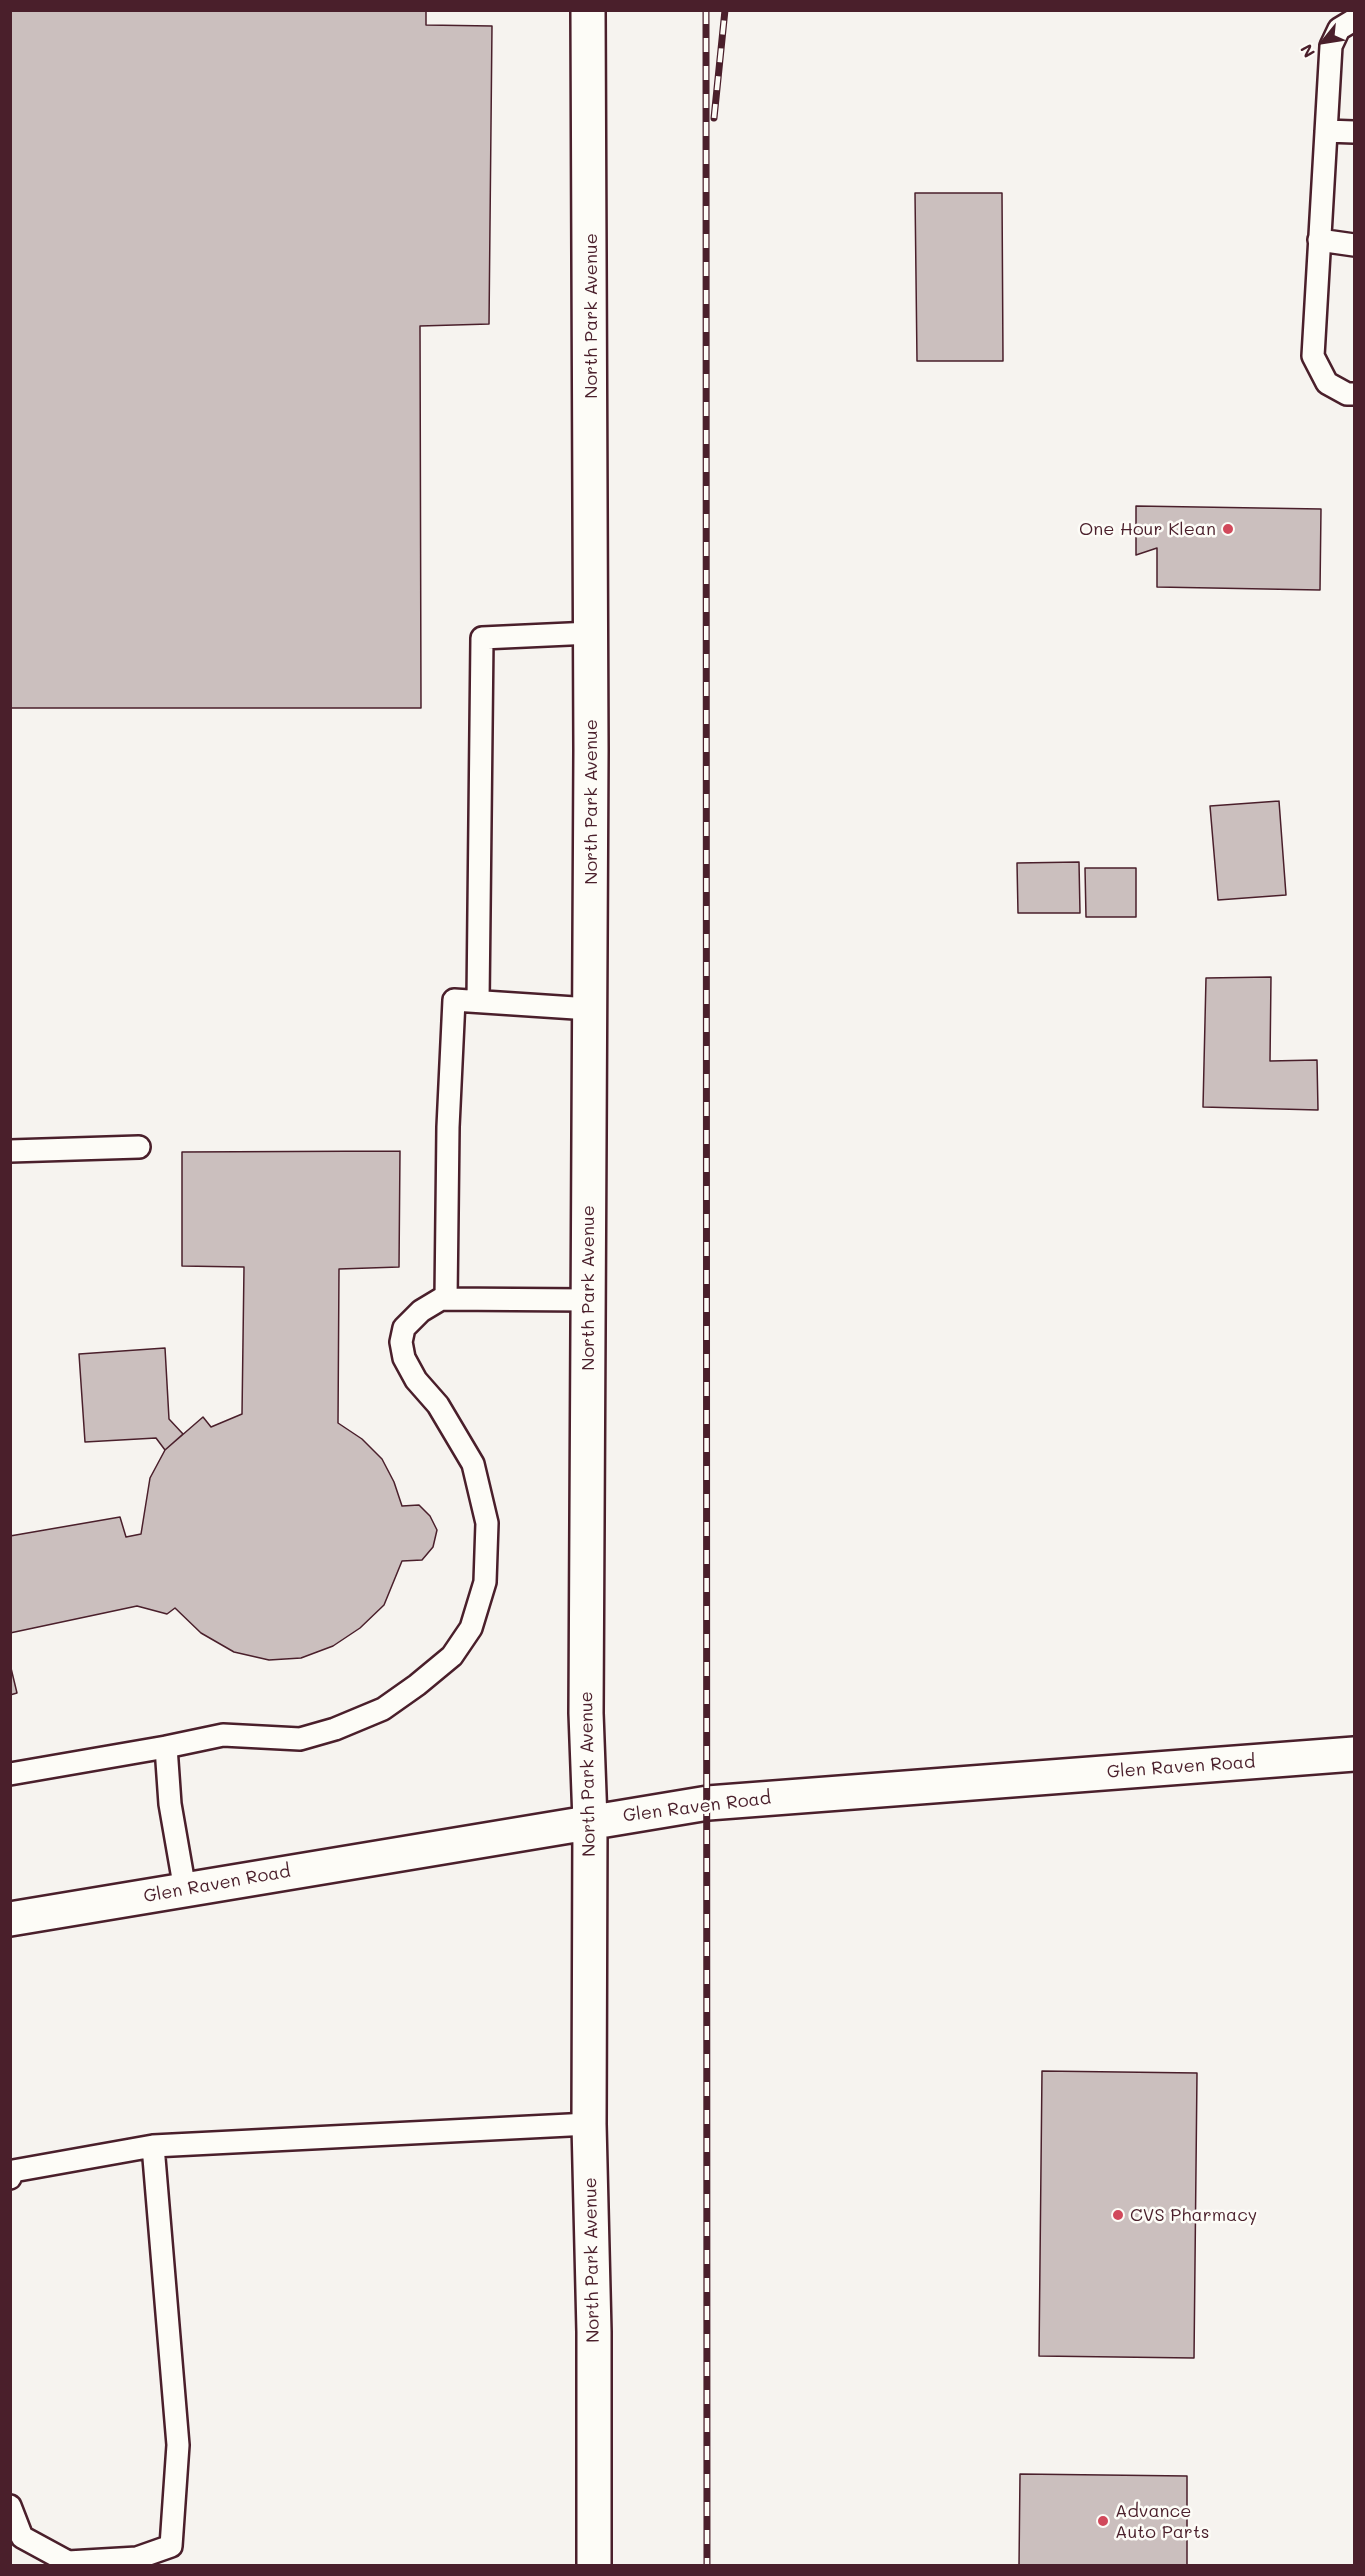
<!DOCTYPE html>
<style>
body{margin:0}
#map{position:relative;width:1365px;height:2576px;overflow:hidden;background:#f6f3ef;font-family:Mali,sans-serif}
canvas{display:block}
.frame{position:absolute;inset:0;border:12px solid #4a1f2b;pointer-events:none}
.north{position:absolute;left:1293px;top:12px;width:60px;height:60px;-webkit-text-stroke:4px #fdfcf7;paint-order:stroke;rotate:240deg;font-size:16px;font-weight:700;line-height:24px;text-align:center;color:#4a1f2b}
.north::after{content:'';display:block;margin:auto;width:21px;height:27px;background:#4a1f2b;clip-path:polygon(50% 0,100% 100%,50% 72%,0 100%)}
</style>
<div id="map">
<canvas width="1365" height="2576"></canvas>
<div class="frame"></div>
<div class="north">N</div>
</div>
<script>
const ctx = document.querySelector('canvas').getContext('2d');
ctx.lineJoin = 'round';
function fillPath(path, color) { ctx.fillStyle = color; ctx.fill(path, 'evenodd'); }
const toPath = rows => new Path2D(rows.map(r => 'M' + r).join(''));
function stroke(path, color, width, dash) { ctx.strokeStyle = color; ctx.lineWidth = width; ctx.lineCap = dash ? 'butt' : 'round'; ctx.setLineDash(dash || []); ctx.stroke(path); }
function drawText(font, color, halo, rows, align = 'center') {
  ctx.font = font + ' Mali,sans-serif'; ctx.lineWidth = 5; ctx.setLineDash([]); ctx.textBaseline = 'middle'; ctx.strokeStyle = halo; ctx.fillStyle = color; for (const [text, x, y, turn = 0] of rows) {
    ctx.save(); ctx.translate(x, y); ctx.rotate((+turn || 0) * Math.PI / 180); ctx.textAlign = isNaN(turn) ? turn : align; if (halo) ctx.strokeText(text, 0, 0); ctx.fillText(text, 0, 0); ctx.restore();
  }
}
const building = toPath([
 [10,10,426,10,426,25,492,26,489,324,420,326,421,708,10,708,10,10],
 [915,193,1002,193,1003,361,917,361,915,193],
 [1136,506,1321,509,1320,590,1157,587,1157,548,1136,555,1136,506],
 [1279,801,1286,895,1218,900,1210,806,1279,801],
 [1079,862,1080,913,1018,913,1017,863,1079,862],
 [1085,868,1136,868,1136,917,1086,917,1085,868],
 [1271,977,1270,1061,1317,1060,1318,1110,1203,1107,1206,978,1271,977],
 [400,1151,399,1267,339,1269,338,1423,362,1439,382,1459,394,1482,402,1506,419,1505,430,1516,437,1530,433,1547,422,1560,402,1561,384,1605,360,1628,333,1646,301,1658,269,1660,234,1652,201,1633,175,1608,167,1614,137,1606,10,1633,10,1536,120,1517,126,1537,141,1534,150,1478,165,1450,203,1417,211,1427,242,1414,244,1267,182,1266,182,1152,400,1151],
 [165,1348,169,1419,183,1434,165,1450,156,1438,85,1442,79,1354,165,1348],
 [10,1664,17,1693,10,1695,10,1664],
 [1042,2071,1197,2073,1194,2358,1039,2356,1042,2071],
 [1020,2474,1187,2476,1187,2566,1019,2566,1020,2474]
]);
fillPath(building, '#cbbfbe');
stroke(building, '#4a1f2b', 1.5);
const lane = toPath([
 [1354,20,1339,29,1331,46,1313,356,1327,383,1347,394,1354,394],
 [1326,131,1354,132],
 [1319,240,1354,245],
 [478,1001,482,638,591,633],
 [10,1151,139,1147],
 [446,1299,448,1127,454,1000,590,1009],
 [166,1747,223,1735,300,1739,335,1729,383,1709,417,1685,452,1656,471,1628,485,1582,487,1523,473,1464,438,1405,416,1380,404,1358,401,1342,404,1328,421,1311,441,1299,588,1300],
 [10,1774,166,1747,170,1804,185,1890],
 [10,2178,13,2171,153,2146,589,2124],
 [10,2506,22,2537,68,2562,137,2558,171,2546,178,2445,153,2146]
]);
const secondary = toPath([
 [588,10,591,750,586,1713,590,1821,589,2124,594,2332,594,2566],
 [10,1919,708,1803,1354,1754]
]);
stroke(lane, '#4a1f2b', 26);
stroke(secondary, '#4a1f2b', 38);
stroke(lane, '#fdfcf7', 21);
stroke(secondary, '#fdfcf7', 33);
const rail = toPath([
 [706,10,707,2566],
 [714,118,725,10]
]);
stroke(rail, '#4a1f2b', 7);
stroke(rail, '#fdfcf7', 4.5, [14]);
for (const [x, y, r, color] of [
 [1228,529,6,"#d1495b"],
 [1118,2215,6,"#d1495b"],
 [1103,2521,6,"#d1495b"]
]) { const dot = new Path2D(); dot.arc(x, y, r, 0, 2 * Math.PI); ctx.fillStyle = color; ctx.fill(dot); stroke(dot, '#fdfcf7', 2); }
drawText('18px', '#4a1f2b', '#fdfcf7', [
 ["North Park Avenue",591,316,-90],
 ["North Park Avenue",591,802,-90],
 ["North Park Avenue",588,1288,-90],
 ["Glen Raven Road",1181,1767,-4],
 ["North Park Avenue",588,1774,-91],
 ["Glen Raven Road",697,1807,-7],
 ["Glen Raven Road",217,1884,-10],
 ["North Park Avenue",592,2260,-91]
]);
drawText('18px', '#4a1f2b', '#fdfcf7', [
 ["One Hour Klean",1216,529,"right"],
 ["CVS Pharmacy",1130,2215],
 ["Advance",1115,2511],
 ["Auto Parts",1115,2532]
], 'left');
</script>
